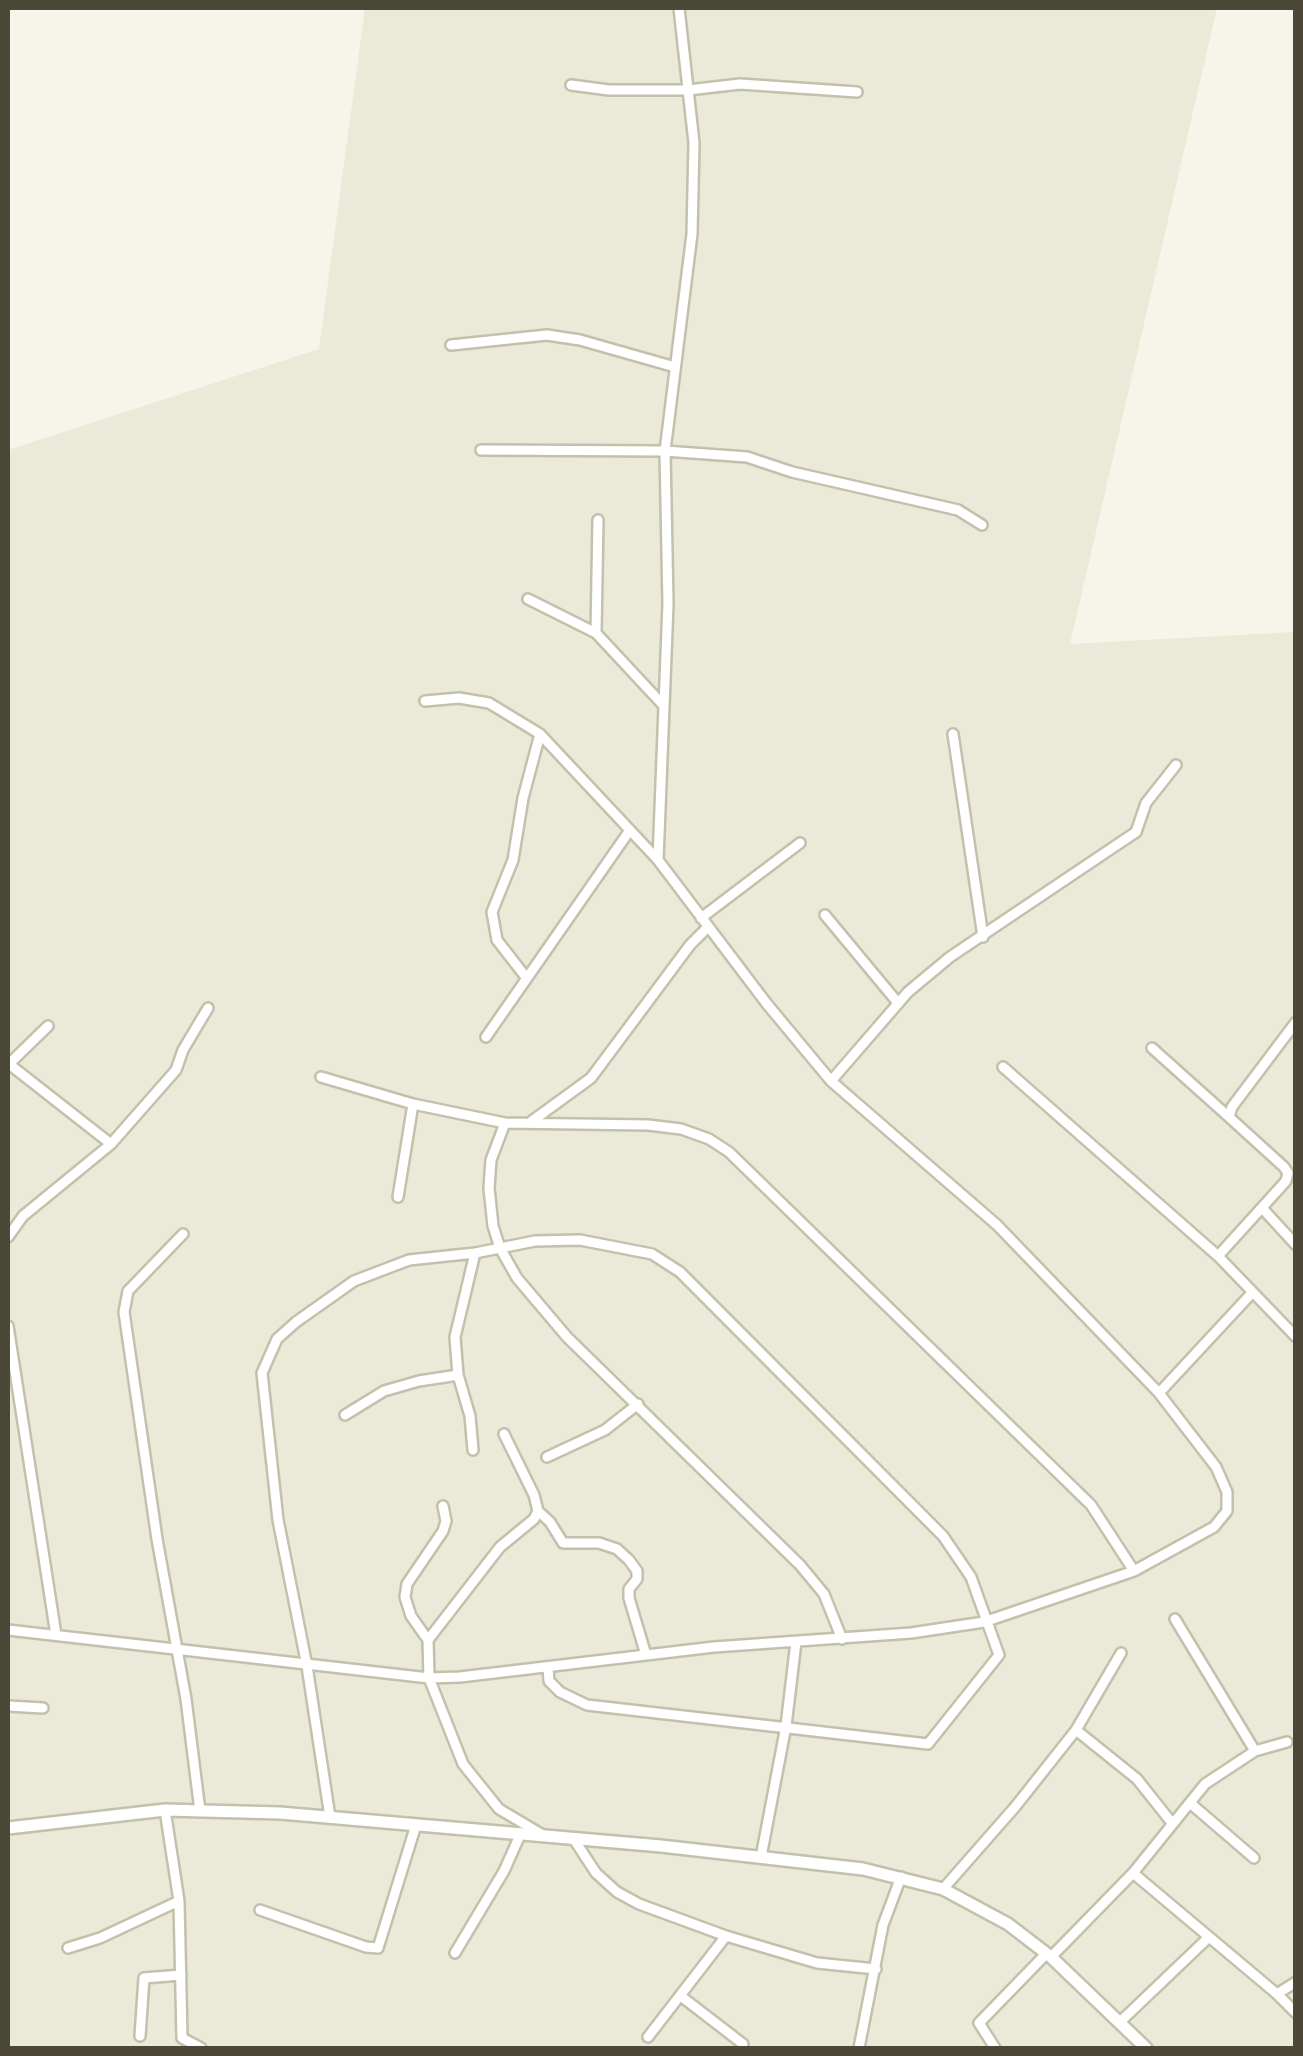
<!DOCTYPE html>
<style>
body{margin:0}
#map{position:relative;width:1303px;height:2056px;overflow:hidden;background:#f6f5ea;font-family:"Public Sans",sans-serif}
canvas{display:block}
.frame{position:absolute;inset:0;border:10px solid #4b4837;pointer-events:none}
</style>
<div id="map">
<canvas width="1303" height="2056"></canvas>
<div class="frame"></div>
</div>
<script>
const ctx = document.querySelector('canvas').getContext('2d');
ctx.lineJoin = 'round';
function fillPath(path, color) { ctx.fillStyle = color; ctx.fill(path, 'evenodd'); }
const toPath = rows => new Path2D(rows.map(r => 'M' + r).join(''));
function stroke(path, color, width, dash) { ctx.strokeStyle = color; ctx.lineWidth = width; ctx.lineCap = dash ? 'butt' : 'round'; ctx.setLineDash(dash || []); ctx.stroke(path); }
fillPath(toPath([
 [365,8,1217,8,1070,644,1295,632,1295,2048,8,2048,8,450,319,349]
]), '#ebe9d7');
const minor = toPath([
 [571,85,609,90,688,90,740,84,857,92],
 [451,345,547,335,580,340,675,367],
 [481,450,665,451,747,457,792,472,958,510,982,525],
 [528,599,596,633,664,706],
 [596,633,598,520],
 [953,734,983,937],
 [658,860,668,604,665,451,692,234,694,143,679,8],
 [825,915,898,1003],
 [701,918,800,843],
 [525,976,497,940,492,912,513,860,523,798,540,734],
 [486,1037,630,830],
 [1152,1048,1229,1117],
 [9,1064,111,1144],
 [8,1065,48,1026],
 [1003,1067,1218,1256,1296,1337],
 [321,1077,413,1104,505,1123,648,1125,681,1129,709,1139,729,1152,1091,1505,1134,1571],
 [831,1081,908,992,950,957,1136,832,1146,803,1176,765],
 [532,1121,591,1078,690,945,708,927],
 [505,1123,491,1160,489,1188,493,1226,500,1248,517,1278,567,1337,800,1565,824,1594,842,1639],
 [398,1197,413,1104],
 [1262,1208,1296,1245],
 [183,1234,128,1291,124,1312,157,1539,186,1699,200,1811],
 [8,1237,23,1216,111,1144,176,1070,183,1050,208,1008],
 [1218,1256,1286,1181,1288,1173,1284,1167,1229,1117,1232,1107,1296,1022],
 [8,1326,56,1635],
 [1159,1393,1251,1294],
 [345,1415,384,1391,419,1381,458,1375],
 [473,1450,470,1416,458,1375,455,1337,475,1253],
 [547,1457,605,1430,638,1404],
 [443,1506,446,1521,443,1531,407,1584,405,1597,411,1616,428,1640,429,1678,463,1764,499,1809,543,1835],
 [538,1511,550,1522,563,1543,599,1543,617,1549,629,1560,637,1571,637,1579,629,1589,629,1598,646,1655],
 [1175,1619,1255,1751],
 [8,1630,429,1678,460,1677,714,1647,911,1633,984,1622,1134,1571,1214,1527,1227,1511,1227,1492,1216,1467,1159,1393,997,1225,831,1081,767,1004,658,860,540,734,489,703,459,698,425,701],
 [428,1640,500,1547,534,1519,538,1511,534,1495,504,1434],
 [8,1706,43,1708],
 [1076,1730,1137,1779,1172,1823],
 [1190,1803,1254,1858],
 [330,1817,307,1666,278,1520,262,1373,277,1339,296,1322,354,1281,409,1260,475,1253,535,1241,580,1240,652,1254,680,1272,943,1536,971,1577,999,1655,928,1744,587,1705,560,1692,549,1681,548,1668],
 [573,1838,596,1873,617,1892,639,1904,726,1936,817,1963,876,1969],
 [761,1857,786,1726,796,1642],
 [1133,1873,1277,1994,1296,1982],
 [943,1889,1015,1807,1076,1730,1121,1653],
 [179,1901,182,2038,201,2048],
 [260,1910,366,1947,378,1948,416,1825],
 [68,1948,100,1938,179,1901,165,1810],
 [455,1953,504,1871,521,1833],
 [1051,1957,1133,1873,1205,1784,1255,1751,1287,1742],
 [1277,1994,1296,2013],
 [682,1997,743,2044],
 [1120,2022,1209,1937],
 [140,2036,144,1978,181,1975],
 [648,2037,726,1936],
 [859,2048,883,1925,901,1877],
 [995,2048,979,2023,1046,1954]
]);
const tertiary = toPath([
 [8,1828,165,1810,280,1813,661,1846,863,1869,943,1889,1008,1924,1051,1957,1146,2048]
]);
stroke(minor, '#c3c0ab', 14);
stroke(tertiary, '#c3c0ab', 16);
stroke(minor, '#fff', 9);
stroke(tertiary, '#fff', 11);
</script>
